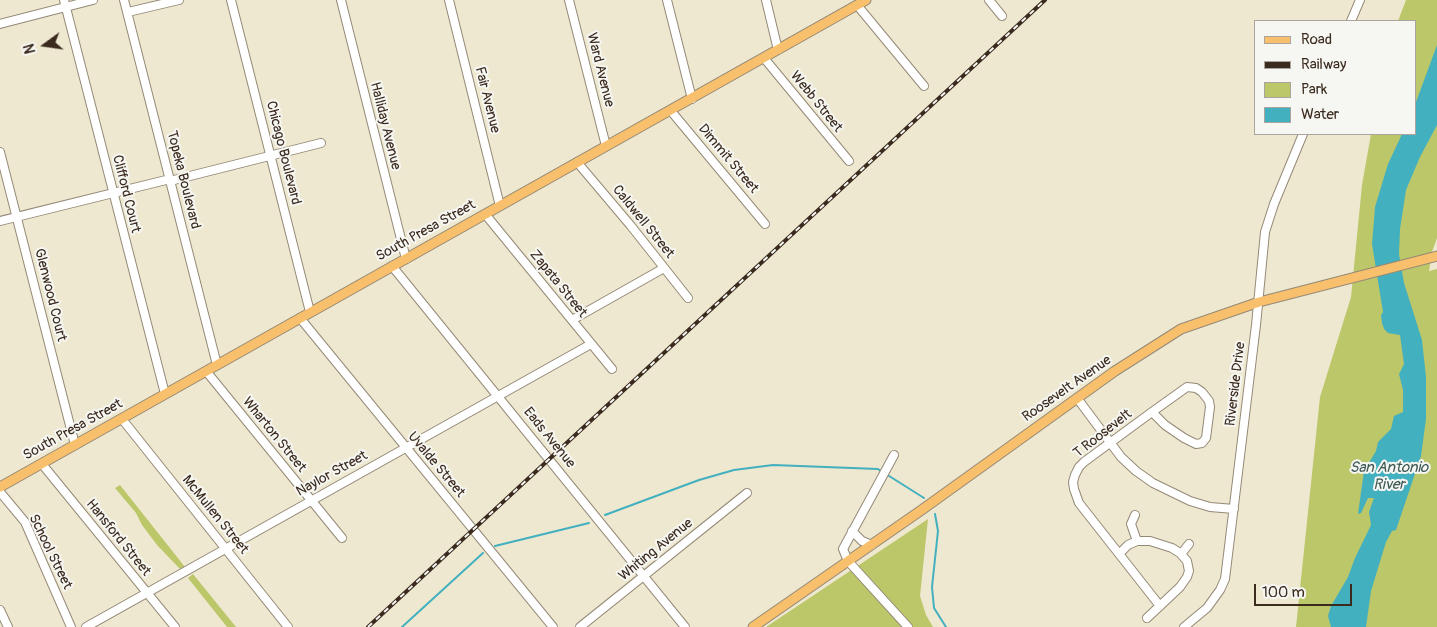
<!DOCTYPE html>
<style>
body{margin:0}
#map{position:relative;width:1437px;height:627px;overflow:hidden;background:#eee8d0;font-family:Pangolin,sans-serif}
canvas{display:block}
.legend{position:absolute;left:1254px;top:20px;width:162px;height:115px;box-sizing:border-box;background:#f6f6f2;border:1px solid #aba49d;margin:0;padding:6px 9px;list-style:none;font-size:15px;color:#3b2a1e}
.legend li{display:flex;align-items:center;gap:10px;height:25px}
.legend b{width:25px;border:1px solid #aba49d}
.north{position:absolute;left:20px;top:20px;width:50px;height:50px;-webkit-text-stroke:4px #f6f6f2;paint-order:stroke;rotate:256deg;font-size:14px;font-weight:700;line-height:20px;text-align:center;color:#3b2a1e}
.north::after{content:'';display:block;margin:auto;width:18px;height:22px;background:#3b2a1e;clip-path:polygon(50% 0,100% 100%,50% 72%,0 100%)}
.scale{position:absolute;left:1254px;top:584px;width:98px;height:22px;box-sizing:border-box;border:2px solid #3b2a1e;border-top:0;padding-left:6px;font-size:15px;line-height:18px;white-space:nowrap;color:#3b2a1e;-webkit-text-stroke:4px #f6f6f2;paint-order:stroke}
</style>
<div id="map">
<canvas width="1437" height="627"></canvas>
<ul class="legend">
<li><b style="height:6px;background:#f8bf6c"></b>Road</li>
<li><b style="height:6px;background:#3b2a1e"></b>Railway</li>
<li><b style="height:14px;background:#bcc769"></b>Park</li>
<li><b style="height:14px;background:#42b0bf"></b>Water</li>
</ul>
<div class="north">N</div>
<div class="scale">100 m</div>
</div>
<script>
const ctx = document.querySelector('canvas').getContext('2d');
ctx.lineJoin = 'round';
function fillPath(path, color) { ctx.fillStyle = color; ctx.fill(path, 'evenodd'); }
const toPath = rows => new Path2D(rows.map(r => 'M' + r).join(''));
function stroke(path, color, width, dash) { ctx.strokeStyle = color; ctx.lineWidth = width; ctx.lineCap = dash ? 'butt' : 'round'; ctx.setLineDash(dash || []); ctx.stroke(path); }
function drawText(font, color, halo, rows, align = 'center') {
  ctx.font = font + ' Pangolin,sans-serif'; ctx.lineWidth = 4; ctx.setLineDash([]); ctx.textBaseline = 'middle'; ctx.strokeStyle = halo; ctx.fillStyle = color; for (const [text, x, y, turn = 0] of rows) {
    ctx.save(); ctx.translate(x, y); ctx.rotate((+turn || 0) * Math.PI / 180); ctx.textAlign = isNaN(turn) ? turn : align; if (halo) ctx.strokeText(text, 0, 0); ctx.fillText(text, 0, 0); ctx.restore();
  }
}
fillPath(toPath([
 [1406,0,1437,0,1437,238,1432,252,1429,271,1437,269,1437,627,1296,627,1320,397,1351,297,1362,185,1371,134,1416,134,1416,21,1398,21],
 [120,485,185,567,180,569,157,545,142,525,136,513,115,488],
 [928,519,920,596,926,615,933,627,766,627],
 [193,574,236,627,227,627,188,578]
]), '#bcc769');
fillPath(toPath([
 [1437,45,1437,125,1420,157,1406,190,1400,229,1399,254,1404,283,1422,340,1426,377,1426,419,1421,456,1396,530,1392,531,1386,542,1371,591,1366,627,1331,627,1328,616,1331,606,1348,577,1355,558,1371,525,1369,512,1374,498,1368,498,1361,513,1358,514,1364,471,1376,451,1378,442,1391,429,1394,416,1403,412,1403,390,1399,374,1404,364,1400,335,1388,333,1384,329,1382,323,1381,315,1383,312,1372,244,1375,207,1388,164,1402,134,1416,134,1416,102]
]), '#42b0bf');
stroke(toPath([
 [886,474,924,498],
 [935,514,938,531,932,587,934,608,946,627],
 [605,515,699,480,734,470,773,465,878,469,882,472],
 [495,546,589,523],
 [402,627,483,553]
]), '#42b0bf', 2);
const minor = toPath([
 [64,0,165,394],
 [124,0,217,365],
 [231,0,310,312],
 [341,0,406,259],
 [449,0,500,206],
 [569,0,606,146],
 [667,0,692,99],
 [766,0,778,50],
 [989,0,1002,16],
 [857,5,924,86],
 [128,12,179,0],
 [1351,21,1360,0],
 [0,24,93,0],
 [764,58,849,161],
 [671,111,765,224],
 [0,152,75,445],
 [577,162,631,226,688,298],
 [170,181,321,143],
 [485,214,612,369],
 [0,221,170,179],
 [392,266,685,627],
 [300,318,553,627],
 [572,320,664,268],
 [206,371,342,538],
 [1077,398,1121,457,1136,471,1153,483,1190,501,1210,507,1234,509],
 [1152,412,1165,425,1184,438,1196,444,1202,443,1206,438,1210,407,1209,401,1202,392,1196,388,1187,387,1152,412,1084,462,1079,467,1075,475,1073,482,1074,489,1079,503,1160,606],
 [122,419,288,627],
 [894,455,843,549,848,561,908,627],
 [42,464,175,627],
 [0,492,25,522,71,627],
 [1135,515,1131,524,1137,541],
 [852,531,862,541,872,545],
 [1119,554,1128,545,1137,541,1150,541,1172,548,1180,553,1187,561,1189,571,1187,577,1180,587,1147,618],
 [1181,554,1189,544],
 [0,610,8,627],
 [86,627,591,344],
 [580,627,747,493],
 [1184,627,1207,608,1220,590,1225,579,1256,325,1265,232,1274,204,1303,134]
]);
const major = toPath([
 [0,487,866,0],
 [753,627,923,509,1115,371,1181,329,1259,302,1437,256]
]);
stroke(minor, '#948977', 10);
stroke(major, '#948977', 11);
stroke(minor, '#fff', 8);
stroke(major, '#f8bf6c', 9);
const rail = toPath([
 [368,627,1045,0]
]);
stroke(rail, '#3b2a1e', 4);
stroke(rail, '#f6f6f2', 2, [5.5]);
drawText('14px', '#3b2a1e', '#f6f6f2', [
 ["Ward Avenue",600,70,76],
 ["Fair Avenue",487,100,76],
 ["Webb Street",816,102,51],
 ["Halliday Avenue",385,126,76],
 ["Chicago Boulevard",283,153,76],
 ["Dimmit Street",728,159,50],
 ["Topeka Boulevard",183,180,76],
 ["Clifford Court",126,194,76],
 ["Caldwell Street",643,222,51],
 ["South Presa Street",426,231,-29],
 ["Zapata Street",558,284,51],
 ["Glenwood Court",50,295,76],
 ["Riverside Drive",1236,384,-83],
 ["Roosevelt Avenue",1067,389,-35],
 ["South Presa Street",73,430,-29],
 ["T Roosevelt",1103,434,-38],
 ["Wharton Street",274,435,51],
 ["Eads Avenue",549,438,51],
 ["Uvalde Street",436,465,50],
 ["Naylor Street",332,474,-29],
 ["McMullen Street",215,515,51],
 ["Hansford Street",118,538,51],
 ["Whiting Avenue",656,550,-39],
 ["School Street",50,552,64]
]);
drawText('italic 15px', '#3d5956', '#f6f6f2', [
 ["San Antonio",1389,468],
 ["River",1389,485]
]);
</script>
